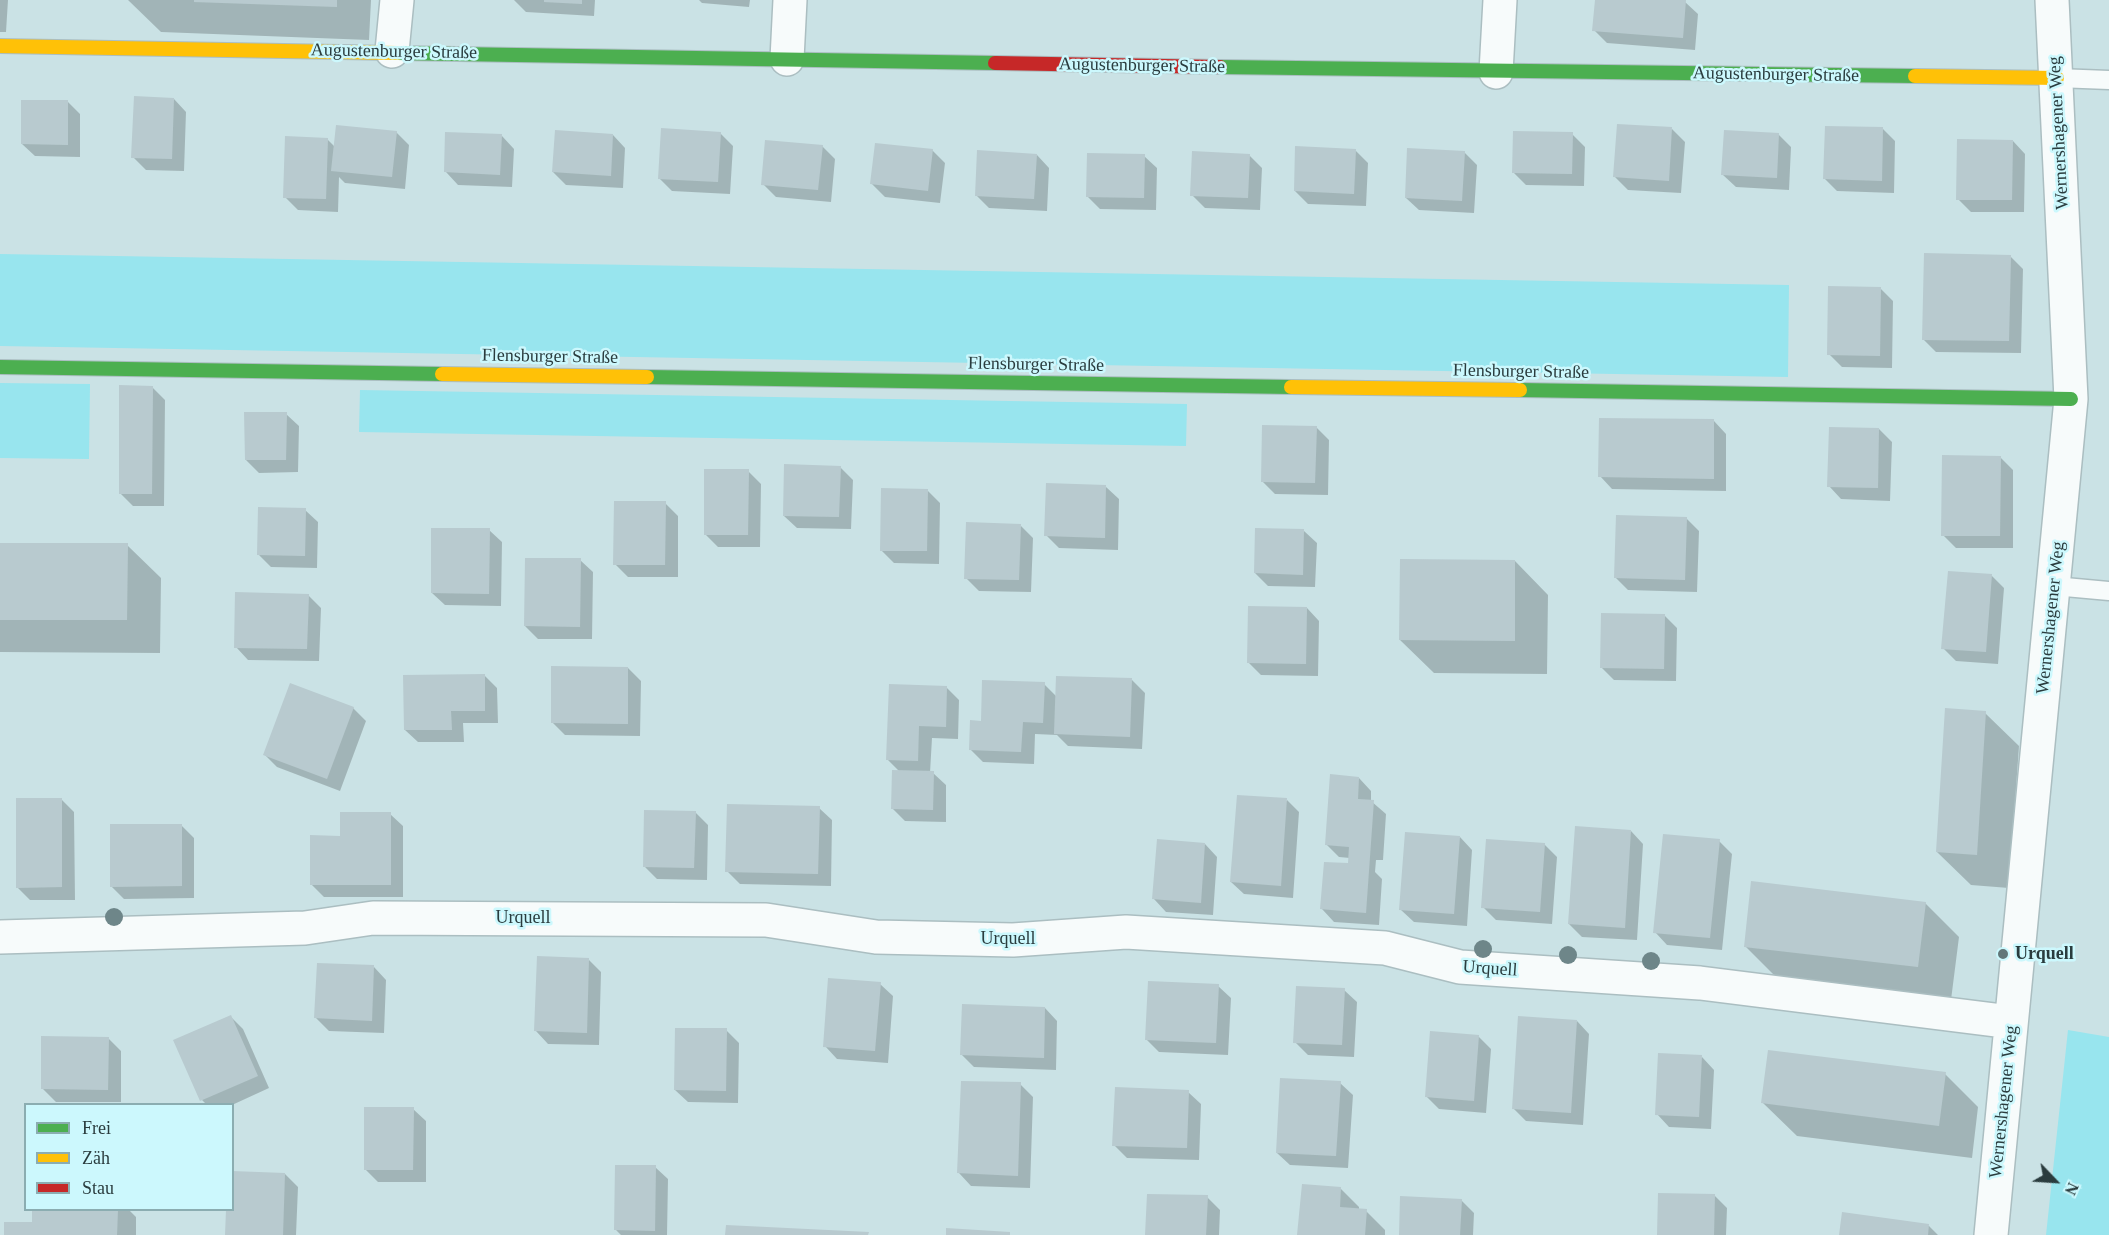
<!DOCTYPE html>
<meta charset="utf-8">
<style>
body{margin:0}
#map{position:relative;width:2109px;height:1235px;overflow:hidden;background:#cae2e5;font-family:"Times New Roman",serif}
canvas{display:block}
.legend{position:absolute;left:24px;top:1103px;width:210px;height:108px;box-sizing:border-box;background:#ccf8fd;border:2px solid #8badb1;margin:0;padding:8px 10px;list-style:none;font-size:18px;color:#2a3c3e}
.legend li{display:flex;align-items:center;gap:12px;height:30px}
.legend b{width:30px;border:2px solid #8badb1}
.north{position:absolute;left:2025px;top:1151px;width:60px;height:60px;-webkit-text-stroke:4px #ccf8fd;paint-order:stroke;rotate:115deg;font-size:16px;font-weight:700;line-height:24px;text-align:center;color:#2a3c3e}
.north::after{content:'';display:block;margin:auto;width:21px;height:27px;background:#2a3c3e;clip-path:polygon(50% 0,100% 100%,50% 72%,0 100%)}
</style>
<div id="map">
<canvas width="2109" height="1235"></canvas>
<ul class="legend">
<li><b style="height:8px;background:#4caf50"></b>Frei</li>
<li><b style="height:8px;background:#ffc107"></b>Zäh</li>
<li><b style="height:8px;background:#c62828"></b>Stau</li>
</ul>
<div class="north">N</div>
</div>
<script>
const ctx = document.querySelector('canvas').getContext('2d');
ctx.lineJoin = 'round';
function fillPath(path, color) { ctx.fillStyle = color; ctx.fill(path, 'evenodd'); }
const toPath = rows => new Path2D(rows.map(r => 'M' + r).join(''));
function stroke(path, color, width, dash) { ctx.strokeStyle = color; ctx.lineWidth = width; ctx.lineCap = dash ? 'butt' : 'round'; ctx.setLineDash(dash || []); ctx.stroke(path); }
function drawText(font, color, halo, rows, align = 'center') {
  ctx.font = font + ' "Times New Roman",serif'; ctx.lineWidth = 5; ctx.setLineDash([]); ctx.textBaseline = 'middle'; ctx.strokeStyle = halo; ctx.fillStyle = color; for (const [text, x, y, turn = 0] of rows) {
    ctx.save(); ctx.translate(x, y); ctx.rotate((+turn || 0) * Math.PI / 180); ctx.textAlign = isNaN(turn) ? turn : align; if (halo) ctx.strokeText(text, 0, 0); ctx.fillText(text, 0, 0); ctx.restore();
  }
}
fillPath(toPath([
 [0,254,1789,285,1788,377,0,346],
 [0,383,90,384,89,459,0,458],
 [360,390,1187,404,1186,446,359,432],
 [2068,1030,2109,1037,2109,1235,2046,1235]
]), '#98e5ee');
fillPath(toPath([
 [0,0,8,0,6,32,0,32],
 [128,0,371,0,369,40,161,32],
 [514,0,595,0,594,16,526,12],
 [699,0,750,0,749,7,702,3],
 [1596,0,1685,2,1698,14,1695,50,1607,43,1594,30],
 [174,99,186,112,184,171,146,170,133,157],
 [68,102,80,114,80,157,35,156,22,144],
 [1672,129,1685,142,1681,193,1628,190,1615,177],
 [1883,129,1895,141,1894,193,1837,191,1824,178],
 [396,132,409,145,405,189,345,183,339,177,338,212,298,210,285,197,327,139,335,147],
 [720,133,733,146,730,194,672,191,659,178],
 [1572,134,1585,147,1584,186,1526,185,1514,173],
 [1778,134,1791,147,1789,190,1736,187,1723,175],
 [613,135,625,148,623,188,566,185,553,172],
 [502,136,514,149,512,187,458,185,446,172],
 [2013,141,2025,154,2024,212,1971,212,1958,199],
 [822,146,835,159,831,202,776,197,763,184],
 [932,150,945,163,940,203,885,197,872,184],
 [1355,150,1368,163,1366,206,1308,204,1295,191],
 [1464,152,1477,165,1474,213,1419,210,1406,198],
 [1037,155,1049,168,1047,211,989,208,976,195],
 [1249,155,1262,168,1260,210,1205,208,1192,195],
 [1144,156,1157,168,1156,210,1100,209,1087,196],
 [2010,256,2023,269,2021,353,1936,352,1923,339],
 [1880,288,1893,301,1892,368,1842,367,1829,354],
 [152,387,165,400,164,506,133,506,120,493],
 [286,414,299,426,298,472,259,473,246,460],
 [1714,421,1726,434,1726,491,1612,489,1600,476],
 [1316,427,1329,440,1328,495,1275,494,1262,481],
 [1879,429,1892,442,1890,501,1841,499,1829,486],
 [2000,457,2013,470,2013,548,1956,548,1943,535],
 [840,467,853,480,851,529,797,528,784,516],
 [748,471,761,484,760,547,718,547,706,535],
 [1106,487,1119,499,1118,550,1059,548,1046,535],
 [927,490,940,503,939,564,894,563,881,550],
 [665,503,678,516,678,577,628,577,615,564],
 [305,510,318,522,317,568,271,567,259,555],
 [1686,518,1699,531,1697,592,1628,590,1615,577],
 [1021,526,1033,538,1031,592,979,591,966,578],
 [489,530,502,542,501,606,445,605,432,593],
 [1304,531,1317,543,1315,587,1268,586,1255,573],
 [0,544,127,545,161,578,160,653,0,652],
 [580,560,593,572,592,639,538,639,525,626],
 [1515,561,1548,595,1547,674,1434,673,1400,640],
 [1991,575,2004,588,1998,664,1956,661,1943,648],
 [308,595,321,608,319,661,248,660,236,647],
 [1307,608,1319,621,1318,676,1261,675,1248,662],
 [1665,616,1677,628,1676,681,1614,680,1601,667],
 [628,668,641,681,640,736,565,735,552,722],
 [484,675,497,688,498,723,463,723,464,742,418,742,405,730],
 [1132,680,1145,693,1142,749,1068,746,1057,735,1035,734,1034,764,983,762,970,749,982,722,1044,684,1056,696],
 [946,687,959,700,958,739,932,738,930,773,933,773,946,785,946,822,905,821,892,808,900,772,887,759],
 [353,708,366,721,340,791,277,767,264,754],
 [1985,713,2019,746,2009,888,1971,885,1937,852],
 [1359,778,1371,791,1371,801,1386,814,1383,860,1376,860,1375,872,1382,879,1379,925,1334,922,1322,909,1352,865,1350,858,1339,857,1326,844],
 [62,800,74,812,75,900,30,900,17,887],
 [1287,800,1299,812,1293,898,1244,894,1231,882],
 [819,808,832,820,831,886,740,884,727,871],
 [695,812,708,825,707,880,657,879,645,867],
 [390,814,403,826,403,897,324,897,311,884,341,837],
 [181,825,194,838,194,898,124,899,111,886],
 [1631,831,1643,844,1637,940,1582,937,1569,924],
 [1460,837,1472,850,1467,926,1414,922,1401,910],
 [1719,841,1732,854,1722,950,1667,945,1655,932],
 [1205,844,1217,857,1213,915,1166,912,1154,899],
 [1544,844,1557,857,1552,924,1496,920,1483,907],
 [1925,903,1959,937,1951,1000,1779,980,1745,946],
 [589,960,601,972,599,1045,548,1044,536,1031],
 [374,967,386,980,384,1033,329,1031,316,1018],
 [880,984,893,996,888,1063,837,1059,825,1046],
 [1218,986,1231,998,1228,1055,1159,1052,1146,1039],
 [1344,990,1357,1002,1354,1057,1308,1055,1295,1042],
 [1045,1008,1057,1021,1056,1070,974,1067,961,1054],
 [230,1016,243,1029,269,1088,232,1105,206,1104,202,1100],
 [1577,1021,1589,1034,1583,1125,1526,1121,1513,1108],
 [726,1030,739,1043,738,1103,688,1102,675,1090],
 [1478,1036,1491,1049,1486,1113,1439,1109,1426,1096],
 [108,1038,121,1051,121,1102,56,1102,43,1089],
 [1702,1057,1714,1070,1711,1129,1669,1127,1657,1114],
 [1945,1074,1978,1107,1972,1158,1797,1136,1763,1103],
 [1340,1083,1353,1095,1348,1168,1290,1165,1277,1153],
 [1020,1084,1033,1097,1030,1188,971,1186,959,1173],
 [1188,1092,1201,1104,1199,1160,1127,1158,1114,1145],
 [413,1109,426,1121,426,1182,378,1182,365,1169],
 [655,1167,668,1179,667,1235,621,1235,616,1230],
 [285,1174,298,1187,296,1235,226,1235,227,1210,232,1210],
 [1340,1188,1359,1207,1359,1210,1366,1211,1385,1230,1385,1235,1299,1235],
 [1714,1195,1727,1208,1726,1235,1658,1235],
 [1207,1197,1220,1210,1219,1235,1147,1235],
 [1461,1200,1474,1213,1473,1235,1400,1235],
 [33,1210,129,1210,136,1217,136,1235,6,1235,33,1223],
 [1929,1226,1938,1235,1841,1235]
]), '#0003');
fillPath(toPath([
 [194,0,337,0,337,7,194,2],
 [544,0,582,0,582,4,544,2],
 [1595,0,1686,0,1683,38,1592,31],
 [134,96,174,98,172,159,131,158],
 [21,100,68,100,68,145,21,144],
 [1617,124,1672,127,1669,181,1613,177],
 [336,125,397,131,392,177,331,171],
 [1825,126,1883,127,1882,181,1823,179],
 [661,128,721,132,718,182,658,179],
 [555,130,613,134,611,176,552,172],
 [1724,130,1779,133,1777,178,1721,175],
 [1513,131,1573,132,1572,174,1512,173],
 [445,132,502,134,500,175,444,172],
 [285,136,328,138,326,199,283,198],
 [1957,139,2013,140,2012,200,1956,200],
 [765,140,823,145,818,190,761,185],
 [875,143,933,149,928,191,870,184],
 [1295,146,1356,149,1354,194,1294,191],
 [1407,148,1465,151,1462,201,1405,198],
 [977,150,1037,154,1034,199,975,196],
 [1192,151,1250,154,1248,198,1190,196],
 [1087,153,1145,154,1144,198,1086,197],
 [1924,253,2011,255,2009,341,1922,340],
 [1828,286,1881,287,1880,356,1827,355],
 [119,385,153,386,152,494,119,494],
 [244,412,287,412,286,460,245,460],
 [1599,418,1714,419,1714,479,1598,477],
 [1262,425,1317,426,1315,483,1261,482],
 [1829,427,1879,428,1878,488,1827,487],
 [1942,455,2001,456,2000,536,1941,536],
 [784,464,841,466,839,517,783,516],
 [704,469,749,469,748,535,704,535],
 [1046,483,1106,485,1105,538,1044,536],
 [881,488,928,489,927,551,880,551],
 [614,501,666,501,665,565,613,565],
 [258,507,306,508,305,556,257,555],
 [1616,515,1687,517,1685,580,1614,578],
 [966,522,1021,524,1019,580,964,579],
 [431,528,490,528,489,594,431,593],
 [1255,528,1304,529,1303,575,1254,573],
 [0,543,128,543,127,620,0,620],
 [525,558,581,558,580,627,524,626],
 [1400,559,1515,560,1515,641,1399,640],
 [1948,571,1992,574,1986,652,1941,649],
 [235,592,309,594,307,649,234,648],
 [1248,606,1307,607,1306,664,1247,663],
 [1601,613,1665,614,1664,669,1600,668],
 [551,666,628,667,628,724,551,723],
 [485,674,485,711,451,711,452,730,404,730,403,675],
 [1056,676,1132,678,1130,737,1054,734],
 [982,680,1045,682,1043,723,1023,722,1021,752,969,750,970,720,981,721],
 [290,683,354,707,327,779,263,755],
 [889,684,947,686,946,727,919,726,918,761,886,760],
 [1945,708,1986,711,1977,855,1936,852],
 [892,770,934,771,933,810,891,809],
 [1330,774,1359,777,1358,799,1374,800,1366,913,1320,909,1324,862,1348,863,1349,847,1325,845],
 [1237,795,1287,798,1281,886,1230,882],
 [16,798,62,798,62,887,16,888],
 [727,804,820,806,818,874,725,872],
 [644,810,696,811,694,868,643,867],
 [340,812,391,812,391,885,310,885,310,835,340,836],
 [110,824,182,824,182,886,110,887],
 [1575,826,1631,830,1625,928,1568,924],
 [1405,832,1460,836,1454,914,1399,910],
 [1663,834,1720,839,1710,938,1653,933],
 [1157,839,1205,843,1201,903,1152,899],
 [1486,839,1545,843,1540,912,1481,908],
 [1751,881,1926,902,1918,967,1744,947],
 [537,956,589,958,587,1033,534,1031],
 [317,963,374,965,372,1021,314,1018],
 [828,978,881,982,875,1051,823,1047],
 [1148,981,1219,984,1216,1043,1145,1040],
 [1296,986,1345,988,1342,1045,1293,1043],
 [962,1004,1045,1007,1044,1058,960,1055],
 [231,1015,258,1076,200,1101,173,1040],
 [1518,1016,1577,1020,1571,1113,1512,1109],
 [675,1028,727,1028,726,1091,674,1090],
 [1430,1031,1479,1035,1474,1101,1425,1097],
 [41,1036,109,1037,108,1090,41,1089],
 [1768,1050,1946,1072,1939,1126,1761,1103],
 [1658,1053,1702,1055,1699,1117,1655,1115],
 [1280,1078,1341,1081,1336,1156,1276,1153],
 [961,1081,1021,1082,1018,1176,957,1173],
 [1115,1087,1189,1090,1187,1148,1112,1146],
 [364,1107,414,1107,413,1170,364,1170],
 [615,1165,656,1165,655,1231,614,1230],
 [232,1171,285,1173,283,1235,225,1235,226,1210,232,1210],
 [1302,1184,1341,1187,1340,1207,1367,1209,1365,1235,1297,1235],
 [1658,1193,1715,1194,1714,1235,1657,1235],
 [1147,1194,1208,1195,1206,1235,1145,1235],
 [1400,1196,1462,1199,1460,1235,1399,1235],
 [32,1210,118,1210,117,1235,4,1235,4,1222,32,1222],
 [1842,1212,1929,1224,1928,1235,1839,1235],
 [726,1225,869,1232,868,1235,725,1235],
 [946,1228,1010,1232,1010,1235,946,1235]
]), '#b8cacf');
const lane = toPath([
 [2057,78,2109,80],
 [2054,586,2109,591]
]);
const street = toPath([
 [392,51,397,0],
 [787,59,790,0],
 [1496,72,1500,0],
 [0,937,305,928,373,918,766,920,876,937,1013,940,1126,932,1385,948,1460,967,1700,983,2011,1022],
 [1991,1235,2071,399,2052,0]
]);
const fast = toPath([
 [397,53,995,63],
 [1220,67,1915,76],
 [0,367,442,374],
 [647,377,1291,387],
 [1520,390,2071,399]
]);
const slow = toPath([
 [0,46,397,53],
 [1915,76,2057,78],
 [442,374,647,377],
 [1291,387,1520,390]
]);
const jam = toPath([
 [995,63,1220,67]
]);
stroke(lane, '#abbec1', 21);
stroke(street, '#abbec1', 36);
stroke(fast, '#abbec1', 16);
stroke(slow, '#abbec1', 16);
stroke(jam, '#abbec1', 16);
stroke(lane, '#f7fbfb', 18);
stroke(street, '#f7fbfb', 33);
stroke(fast, '#4caf50', 14);
stroke(slow, '#ffc107', 14);
stroke(jam, '#c62828', 14);
ctx.fillStyle = '#6e8689';
for (const [x, y] of [
 [114,917],
 [1483,949],
 [1568,955],
 [1651,961]
]) { ctx.beginPath(); ctx.arc(x, y, 9, 0, 2 * Math.PI); ctx.fill(); }
for (const [x, y, r, color] of [
 [2003,954,6,"#627678"]
]) { const dot = new Path2D(); dot.arc(x, y, r, 0, 2 * Math.PI); ctx.fillStyle = color; ctx.fill(dot); stroke(dot, '#ccf8fd', 2); }
drawText('18px', '#2a3c3e', '#ccf8fd', [
 ["Augustenburger Straße",394,52,1],
 ["Augustenburger Straße",1142,66,1],
 ["Augustenburger Straße",1776,75,1],
 ["Wernershagener Weg",2059,133,-93],
 ["Flensburger Straße",550,357,1],
 ["Flensburger Straße",1036,365,1],
 ["Flensburger Straße",1521,372,1],
 ["Wernershagener Weg",2051,618,-84],
 ["Urquell",523,918],
 ["Urquell",1008,939],
 ["Urquell",1490,969,4],
 ["Wernershagener Weg",2004,1102,-84]
]);
drawText('bold 18px', '#2a3c3e', '#ccf8fd', [
 ["Urquell",2015,954]
], 'left');
</script>
